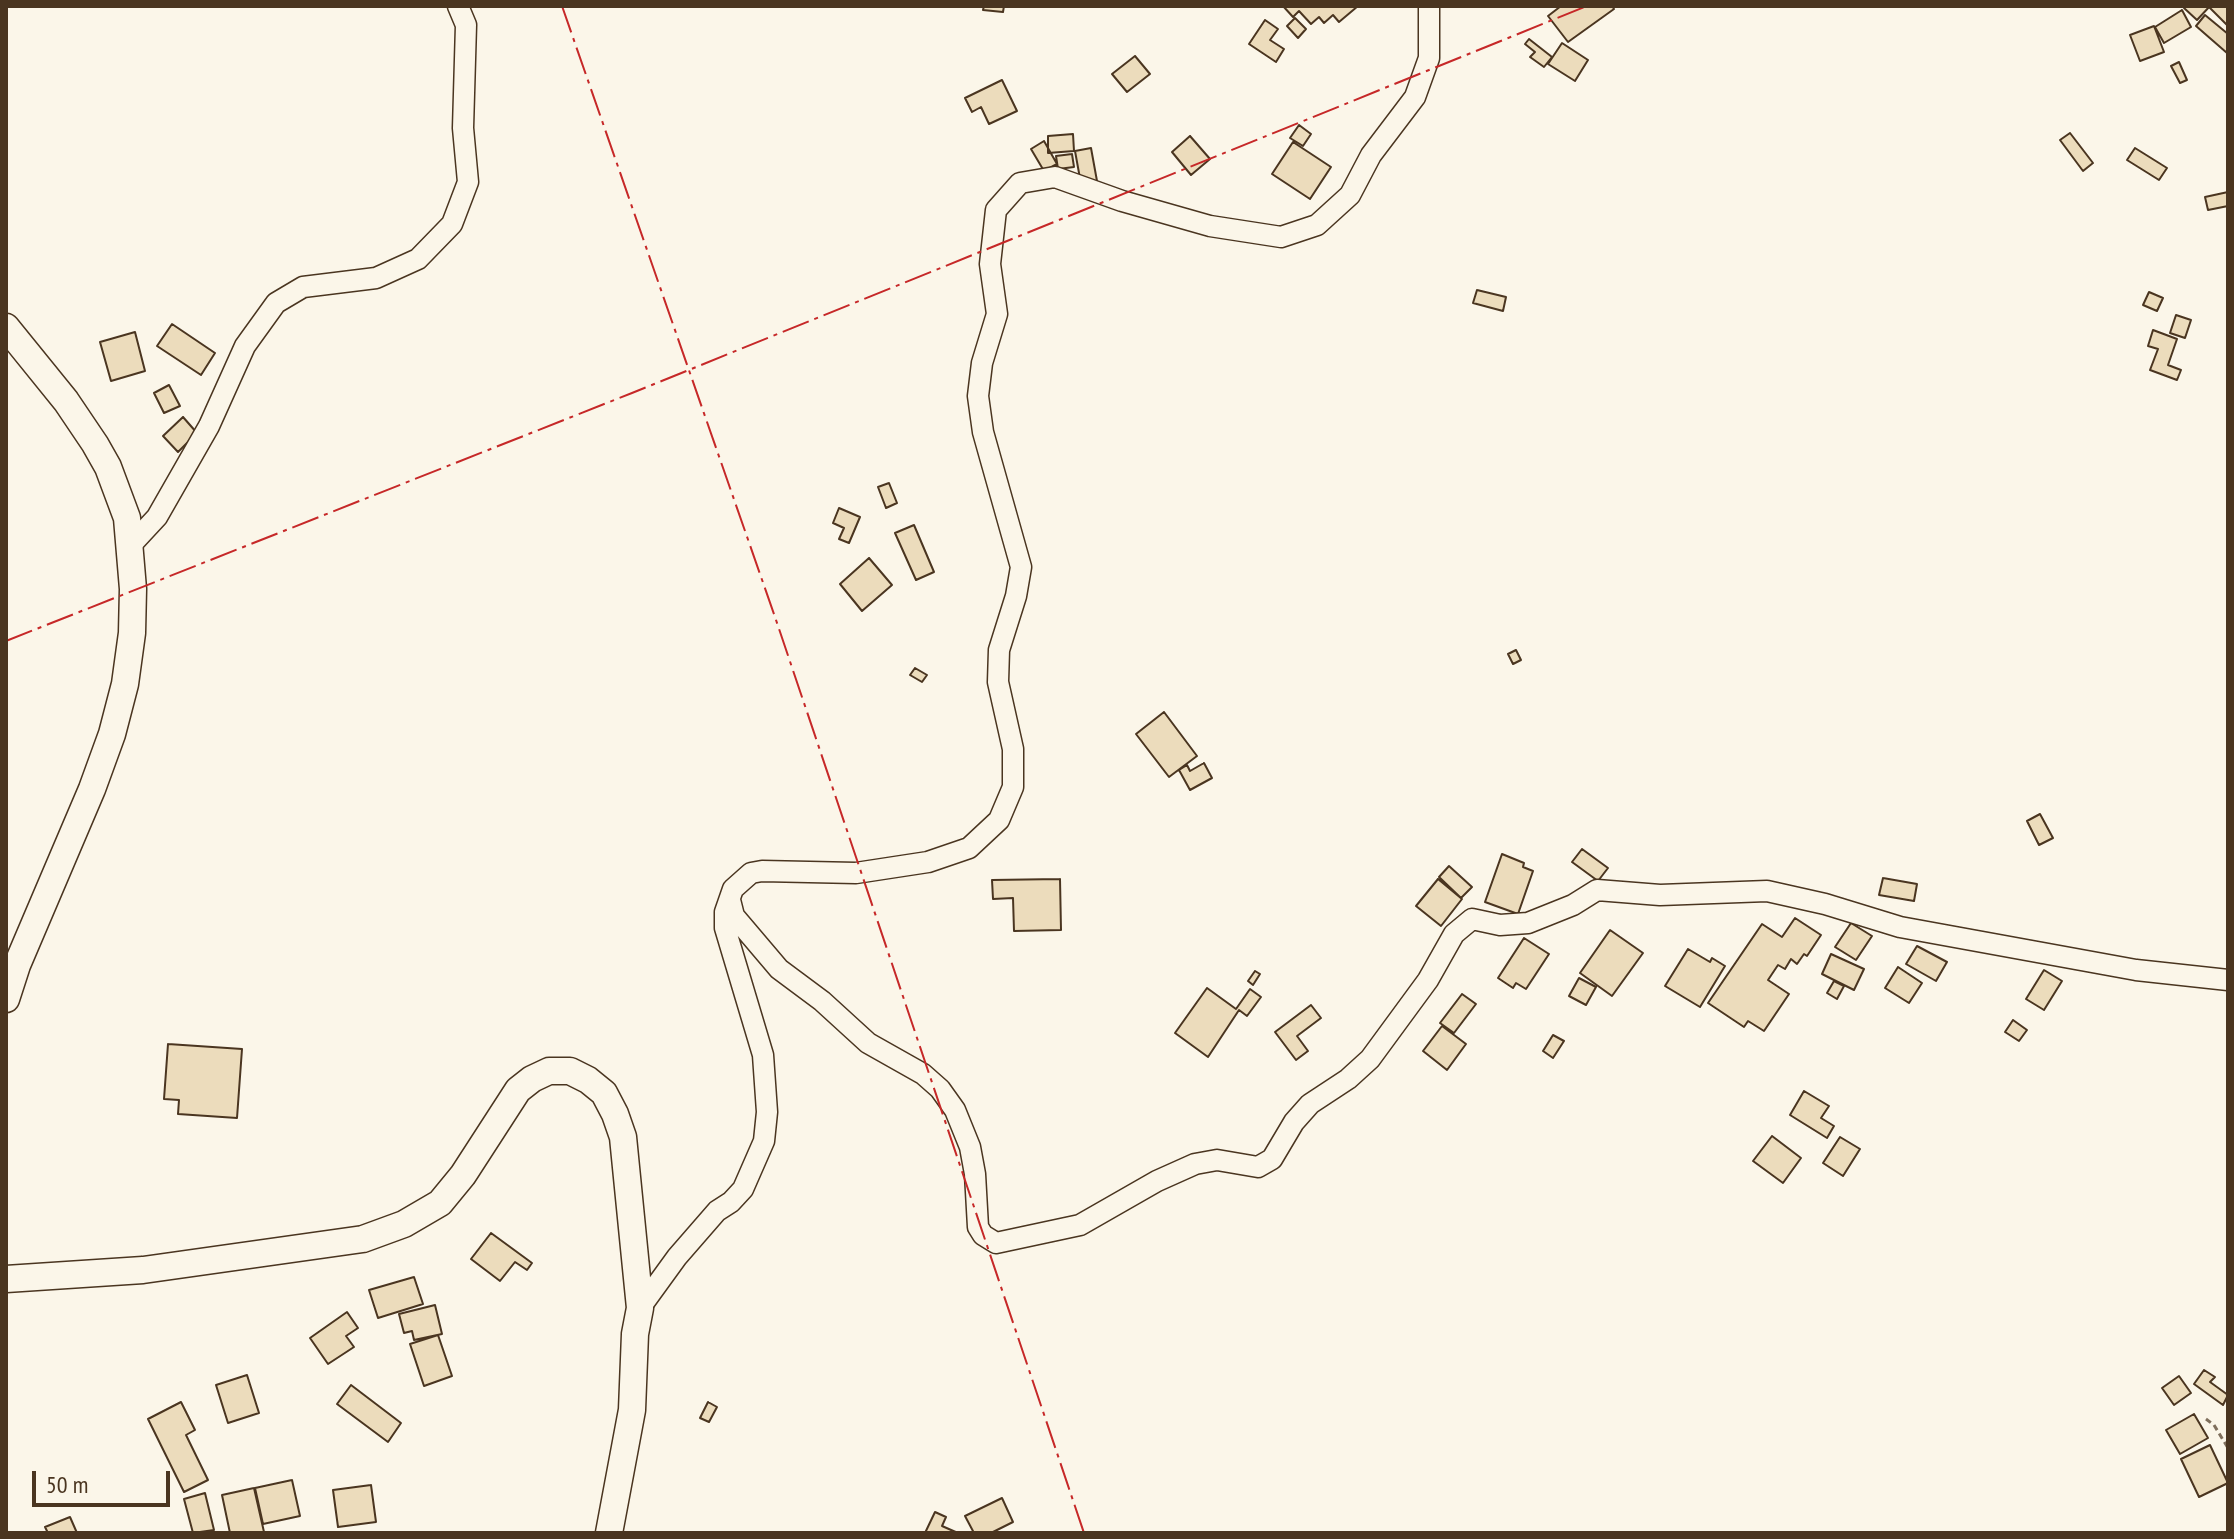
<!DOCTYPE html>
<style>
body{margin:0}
#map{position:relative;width:2234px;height:1539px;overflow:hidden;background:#fbf6e9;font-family:"PT Sans Narrow",sans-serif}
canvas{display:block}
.frame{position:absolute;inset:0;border:8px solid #4a3520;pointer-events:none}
.scale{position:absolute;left:32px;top:1471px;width:138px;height:36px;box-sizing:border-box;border:4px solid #4a3520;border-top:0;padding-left:10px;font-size:24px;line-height:28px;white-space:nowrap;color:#4a3520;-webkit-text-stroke:6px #fbf6e9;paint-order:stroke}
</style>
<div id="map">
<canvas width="2234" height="1539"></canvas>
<div class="frame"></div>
<div class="scale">50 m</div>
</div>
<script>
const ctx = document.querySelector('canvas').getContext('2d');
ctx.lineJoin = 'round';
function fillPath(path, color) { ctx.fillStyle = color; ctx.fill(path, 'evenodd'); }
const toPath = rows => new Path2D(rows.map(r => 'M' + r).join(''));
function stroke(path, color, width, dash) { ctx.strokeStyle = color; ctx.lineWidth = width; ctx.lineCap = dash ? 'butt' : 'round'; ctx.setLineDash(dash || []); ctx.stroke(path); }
const building = toPath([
 [984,6,1004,6,1003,12,983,10,984,6],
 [1283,6,1358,6,1339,22,1333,15,1324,23,1319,17,1311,24,1299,11,1293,17,1283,6],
 [1561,6,1612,6,1614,9,1568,42,1548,16,1561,6],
 [2186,6,2210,6,2197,20,2184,8,2186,6],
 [2211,6,2228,7,2228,26,2209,7,2211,6],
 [2182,10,2191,27,2164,43,2155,27,2182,10],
 [2205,15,2228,34,2227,53,2196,26,2205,15],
 [1295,18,1306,29,1298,38,1287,26,1295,18],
 [1265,20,1278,29,1270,40,1284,49,1276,62,1249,44,1265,20],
 [2154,26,2164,52,2140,61,2130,35,2154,26],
 [1529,39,1552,57,1544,67,1530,57,1535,52,1525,44,1529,39],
 [1562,43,1588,60,1575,81,1548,64,1562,43],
 [1135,56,1150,74,1127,92,1112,74,1135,56],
 [2179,62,2187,80,2180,83,2171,66,2179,62],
 [1002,80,1017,111,989,124,981,107,972,112,965,98,1002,80],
 [1299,125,1311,134,1303,146,1290,138,1299,125],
 [2070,133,2093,163,2083,171,2060,140,2070,133],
 [1073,134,1074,151,1048,153,1048,136,1073,134],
 [1190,136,1210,159,1191,175,1172,152,1190,136],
 [1044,141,1057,164,1044,171,1031,149,1044,141],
 [1293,142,1331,167,1310,199,1272,174,1293,142],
 [1091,148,1097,181,1081,184,1075,151,1091,148],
 [2135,148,2167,168,2159,180,2127,160,2135,148],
 [1072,154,1074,167,1058,169,1056,156,1072,154],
 [2228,192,2228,206,2208,210,2205,197,2228,192],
 [1477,290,1506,297,1503,311,1473,303,1477,290],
 [2149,292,2163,298,2157,311,2143,305,2149,292],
 [2176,315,2191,320,2185,338,2170,333,2176,315],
 [172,324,215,353,201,375,157,346,172,324],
 [2153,330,2177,339,2168,365,2181,370,2177,380,2150,370,2158,349,2148,346,2153,330],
 [135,332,145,371,111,381,100,342,135,332],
 [169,385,180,406,164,413,154,393,169,385],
 [183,417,197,433,178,452,163,436,183,417],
 [889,483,897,503,886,508,878,487,889,483],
 [839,508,860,517,849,543,839,539,844,528,833,523,839,508],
 [914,525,934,572,916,580,895,533,914,525],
 [869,558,892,585,862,611,840,584,869,558],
 [1516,650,1521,660,1513,664,1508,654,1516,650],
 [915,668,927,675,922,682,910,675,915,668],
 [1164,712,1197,756,1169,777,1136,734,1164,712],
 [1204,763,1212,778,1190,790,1179,770,1187,765,1190,771,1204,763],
 [2040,814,2053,838,2039,845,2027,821,2040,814],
 [1582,849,1608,868,1598,881,1572,862,1582,849],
 [1502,854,1524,863,1523,867,1533,871,1518,914,1485,902,1502,854],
 [1449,866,1472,887,1461,898,1439,877,1449,866],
 [1883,878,1917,884,1914,901,1879,895,1883,878],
 [1060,879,1061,930,1014,931,1013,898,993,899,992,880,1060,879],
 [1438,879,1462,899,1441,926,1416,906,1438,879],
 [1795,918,1821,935,1807,956,1804,954,1797,964,1791,959,1785,969,1778,965,1768,980,1789,994,1764,1031,1748,1021,1744,1027,1708,1003,1762,924,1782,937,1795,918],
 [1851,923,1872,936,1856,960,1835,947,1851,923],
 [1610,930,1643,953,1612,996,1580,973,1610,930],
 [1524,938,1549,954,1526,989,1516,983,1513,988,1498,978,1524,938],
 [1917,946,1947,962,1936,981,1906,964,1917,946],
 [1688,949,1710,962,1712,958,1725,966,1700,1007,1665,986,1688,949],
 [1831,954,1864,969,1854,990,1822,974,1831,954],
 [1898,967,1922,983,1909,1003,1885,988,1898,967],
 [2044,970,2062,981,2044,1010,2026,999,2044,970],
 [1255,971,1260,974,1253,985,1248,981,1255,971],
 [1579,978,1596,987,1586,1005,1569,996,1579,978],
 [1834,981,1844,986,1837,999,1827,993,1834,981],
 [1207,988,1236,1009,1250,989,1261,997,1247,1016,1239,1010,1208,1057,1175,1033,1207,988],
 [1462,994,1476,1004,1454,1033,1440,1023,1462,994],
 [1311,1005,1321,1018,1297,1036,1308,1051,1296,1060,1275,1032,1311,1005],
 [2013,1020,2027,1030,2019,1041,2005,1032,2013,1020],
 [1442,1026,1466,1044,1447,1070,1423,1051,1442,1026],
 [1553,1035,1564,1041,1553,1058,1543,1051,1553,1035],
 [168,1044,242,1049,237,1118,178,1114,179,1100,164,1099,168,1044],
 [1804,1091,1829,1106,1821,1118,1834,1126,1827,1138,1790,1115,1804,1091],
 [1772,1136,1801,1158,1783,1183,1753,1161,1772,1136],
 [1840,1137,1860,1149,1843,1176,1823,1163,1840,1137],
 [491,1233,532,1263,527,1270,515,1262,500,1281,471,1259,491,1233],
 [414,1277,423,1304,378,1318,369,1290,414,1277],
 [435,1305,442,1334,414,1340,412,1331,404,1333,399,1314,435,1305],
 [347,1312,358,1328,346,1336,354,1347,328,1364,310,1338,347,1312],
 [438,1335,452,1376,424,1386,410,1344,438,1335],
 [2204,1370,2215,1377,2210,1382,2228,1395,2223,1405,2194,1384,2204,1370],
 [247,1375,259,1413,228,1423,216,1385,247,1375],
 [2179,1376,2191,1393,2174,1405,2162,1388,2179,1376],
 [351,1385,401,1423,388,1442,337,1404,351,1385],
 [181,1402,195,1430,186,1435,208,1480,184,1492,148,1419,181,1402],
 [708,1402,717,1407,709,1422,700,1418,708,1402],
 [2194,1414,2208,1438,2180,1454,2166,1430,2194,1414],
 [2210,1445,2228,1483,2199,1497,2181,1459,2210,1445],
 [292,1480,300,1516,263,1524,255,1488,292,1480],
 [371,1485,376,1522,338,1527,333,1490,371,1485],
 [254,1488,264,1532,230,1533,222,1495,254,1488],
 [205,1493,214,1530,193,1533,184,1499,205,1493],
 [1002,1498,1013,1522,991,1533,974,1533,965,1516,1002,1498],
 [935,1512,946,1517,942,1526,958,1533,925,1533,935,1512],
 [70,1517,77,1533,48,1533,45,1527,70,1517]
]);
fillPath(building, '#ecdcbc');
stroke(building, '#4a3520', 2);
const minor = toPath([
 [131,545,157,517,209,426,245,346,276,303,303,287,376,278,418,259,452,224,468,182,463,128,466,25,458,6],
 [730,900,734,916,779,969,822,1001,868,1043,923,1074,940,1089,955,1110,970,1147,975,1174,978,1227,983,1235,996,1243,1080,1225,1157,1181,1195,1164,1217,1160,1258,1167,1272,1159,1294,1122,1310,1104,1348,1079,1370,1059,1428,980,1454,934,1472,919,1500,925,1528,923,1573,905,1597,890,1660,895,1767,891,1825,904,1900,927,2136,970,2228,980],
 [640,1308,677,1257,717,1211,731,1202,743,1189,764,1141,767,1112,763,1055,725,928,725,912,733,889,751,873,762,871,856,873,928,862,969,848,999,820,1013,787,1013,749,998,682,999,650,1016,596,1021,567,983,432,978,396,982,363,997,314,990,264,996,210,1020,183,1055,177,1122,201,1210,226,1281,237,1317,225,1350,195,1371,155,1415,97,1429,58,1429,6]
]);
const major = toPath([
 [6,327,66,401,95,444,108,467,127,518,133,589,132,633,125,684,112,734,92,789,17,965,6,999],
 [6,1279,143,1270,363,1239,404,1224,440,1203,463,1175,518,1090,532,1079,549,1071,570,1071,588,1080,604,1093,615,1114,623,1137,640,1308,635,1334,632,1410,609,1533]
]);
stroke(minor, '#4a3520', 23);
stroke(major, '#4a3520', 29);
stroke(toPath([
 [2206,1419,2214,1425,2228,1448]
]), '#7f6f5c', 3, [6, 4]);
stroke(minor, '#fbf6e9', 20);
stroke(major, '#fbf6e9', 26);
stroke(toPath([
 [562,6,775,617,1084,1533],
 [6,641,632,393,1587,6]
]), '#c62828', 2, [28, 6, 4, 6]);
</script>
